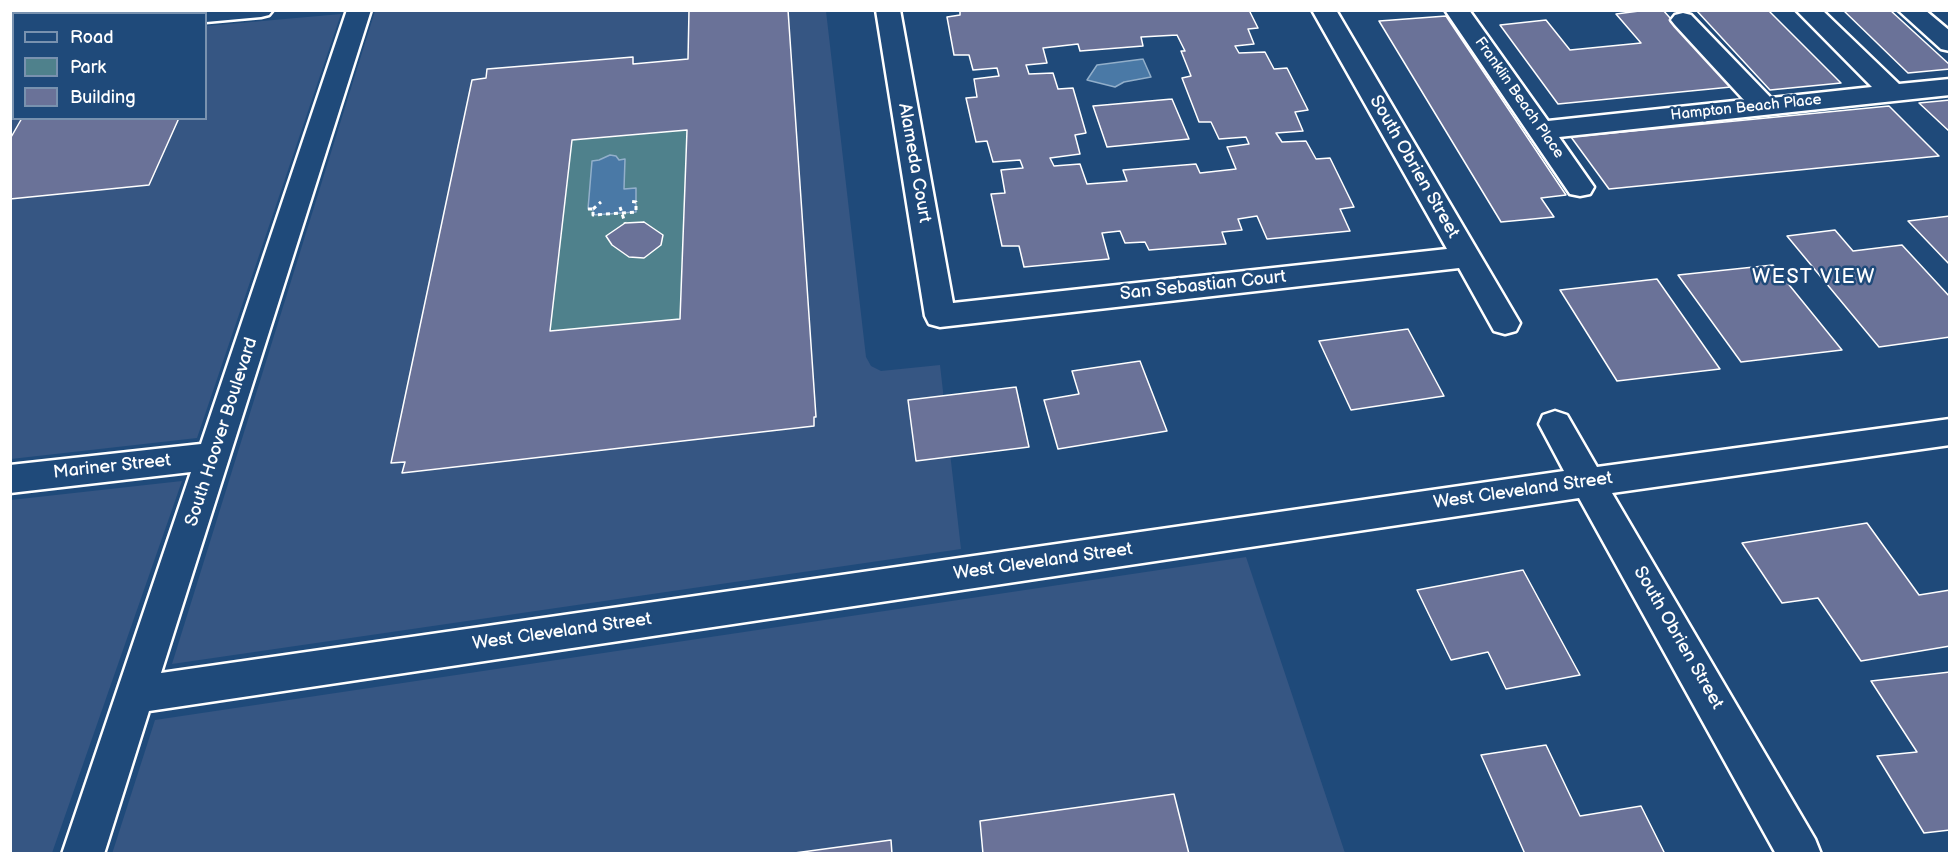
<!DOCTYPE html>
<style>
body{margin:0}
#map{position:relative;width:1960px;height:864px;overflow:hidden;background:#1f4a7a;font-family:"Balsamiq Sans",sans-serif}
canvas{display:block}
.frame{position:absolute;inset:0;border:12px solid #fff;pointer-events:none}
.legend{position:absolute;left:12px;top:12px;width:195px;height:108px;box-sizing:border-box;background:#1f4a7a;border:2px solid #7992af;margin:0;padding:8px 10px;list-style:none;font-size:18px;color:#fff}
.legend li{display:flex;align-items:center;gap:12px;height:30px}
.legend b{width:30px;border:2px solid #7992af}
</style>
<div id="map">
<canvas width="1960" height="864"></canvas>
<div class="frame"></div>
<ul class="legend">
<li><b style="height:8px;background:#1f4a7a"></b>Road</li>
<li><b style="height:16px;background:#4f818c"></b>Park</li>
<li><b style="height:16px;background:#6a7298"></b>Building</li>
</ul>
</div>
<script>
const ctx = document.querySelector('canvas').getContext('2d');
ctx.lineJoin = 'round';
function fillPath(path, color) { ctx.fillStyle = color; ctx.fill(path, 'evenodd'); }
const toPath = rows => new Path2D(rows.map(r => 'M' + r).join(''));
function stroke(path, color, width, dash) { ctx.strokeStyle = color; ctx.lineWidth = width; ctx.lineCap = dash ? 'butt' : 'round'; ctx.setLineDash(dash || []); ctx.stroke(path); }
function drawText(font, color, halo, rows, align = 'center') {
  ctx.font = font + ' "Balsamiq Sans",sans-serif'; ctx.lineWidth = 5; ctx.setLineDash([]); ctx.textBaseline = 'middle'; ctx.strokeStyle = halo; ctx.fillStyle = color; for (const [text, x, y, turn = 0] of rows) {
    ctx.save(); ctx.translate(x, y); ctx.rotate((+turn || 0) * Math.PI / 180); ctx.textAlign = isNaN(turn) ? turn : align; if (halo) ctx.strokeText(text, 0, 0); ctx.fillText(text, 0, 0); ctx.restore();
  }
}
fillPath(toPath([
 [11,10,142,10,142,11,106,14,14,14,13,21,11,21],
 [375,11,826,11,866,357,871,366,881,371,940,365,961,549,172,664],
 [687,119,684,333,532,333,574,128],
 [341,14,197,438,11,459,11,42,13,42,14,118,206,118,206,26],
 [182,481,52,853,11,853,11,500],
 [1246,557,1345,853,112,854,155,720]
]), '#365683');
fillPath(toPath([
 [687,130,680,319,550,331,572,140]
]), '#4f818c');
const water = toPath([
 [1143,59,1151,77,1124,82,1115,87,1087,80,1097,65,1143,59],
 [610,155,616,156,619,160,625,159,624,189,636,188,636,212,593,215,593,209,588,209,592,161,599,160,610,155]
]);
fillPath(water, '#4a79a6');
stroke(water, '#92afca', 1.5);
const building = toPath([
 [689,10,788,10,816,417,814,417,814,426,402,473,405,462,391,463,472,80,486,78,487,69,633,57,633,64,688,59,689,10],
 [687,130,680,319,550,331,572,140,687,130],
 [960,10,1249,10,1258,28,1248,29,1254,44,1235,46,1239,53,1265,52,1274,69,1287,68,1308,110,1295,112,1303,131,1276,133,1282,142,1306,141,1316,159,1330,158,1354,207,1340,209,1350,231,1267,239,1257,216,1238,219,1242,230,1222,232,1226,244,1149,250,1145,242,1125,243,1120,231,1102,233,1109,259,1024,267,1019,246,1002,246,991,194,1005,193,1001,170,1023,168,1020,160,993,162,987,141,976,142,966,98,977,97,974,79,999,76,997,68,973,70,969,55,954,55,947,17,960,15,960,10],
 [1177,35,1185,51,1181,51,1191,76,1182,78,1199,122,1211,122,1219,139,1246,137,1249,144,1227,147,1236,169,1200,173,1196,164,1123,170,1127,181,1087,184,1080,164,1054,166,1050,158,1080,154,1075,135,1086,133,1073,88,1058,89,1053,73,1029,74,1026,65,1047,63,1043,48,1078,44,1080,51,1143,46,1141,37,1177,35],
 [1647,10,1663,10,1731,87,1558,104,1500,25,1546,20,1570,50,1641,43,1616,14,1647,10],
 [1696,10,1768,10,1841,83,1770,90,1696,10],
 [1843,10,1890,10,1950,65,1950,69,1908,73,1843,10],
 [1446,16,1566,195,1541,198,1554,217,1501,222,1379,21,1446,16],
 [1172,99,1189,139,1107,147,1093,106,1172,99],
 [1950,100,1950,132,1919,103,1950,100],
 [1889,106,1939,156,1609,189,1571,137,1889,106],
 [22,118,179,118,149,185,10,199,10,139,22,118],
 [1950,216,1950,265,1908,221,1950,216],
 [644,222,663,235,661,245,644,258,629,257,612,245,606,236,625,223,644,222],
 [1835,230,1853,251,1902,245,1950,297,1950,337,1879,347,1787,236,1835,230],
 [1773,265,1842,350,1741,362,1678,275,1773,265],
 [1657,279,1720,369,1617,381,1560,290,1657,279],
 [1408,329,1444,396,1351,410,1319,341,1408,329],
 [1140,361,1167,431,1058,449,1044,400,1079,394,1072,371,1140,361],
 [1016,387,1029,447,916,461,908,400,1016,387],
 [1867,523,1919,595,1950,590,1950,646,1861,661,1818,598,1782,603,1742,543,1867,523],
 [1523,570,1580,675,1506,689,1488,652,1451,660,1417,590,1523,570],
 [1950,672,1950,830,1924,833,1877,756,1917,752,1871,681,1950,672],
 [1546,745,1580,816,1641,806,1665,854,1525,854,1481,755,1546,745],
 [1174,794,1189,854,983,854,980,821,1174,794],
 [891,840,892,854,787,854,891,840]
]);
fillPath(building, '#6a7298');
stroke(building, '#fff', 1.5);
const minor = toPath([
 [197,10,273,10,269,15,261,17,206,22,206,14,195,14,197,10],
 [347,10,371,10,161,673,1564,471,1539,424,1543,415,1555,411,1567,415,1597,467,1950,419,1950,445,1612,493,1815,839,1821,854,1776,854,1579,498,149,711,104,854,62,854,191,472,10,493,10,465,201,444,347,10],
 [876,10,900,10,953,303,1447,249,1312,10,1336,10,1520,323,1516,331,1505,334,1494,331,1459,268,940,327,929,324,925,316,876,10],
 [1445,10,1469,10,1548,121,1744,100,1675,25,1671,20,1675,15,1683,13,1691,15,1771,98,1872,87,1796,10,1822,10,1899,84,1950,79,1950,95,1559,137,1594,187,1590,194,1580,196,1570,194,1445,10],
 [1898,10,1925,10,1950,31,1950,51,1941,49,1898,10],
 [14,24,14,38,10,39,10,25,14,24]
]);
stroke(minor, '#fff', 5);
stroke(toPath([
 [620,207,625,223],
 [588,209,593,209,593,215,636,212,636,202,629,201],
 [593,209,601,202]
]), '#fff', 3, [4, 4]);
fillPath(minor, '#1f4a7a');
drawText('15px', '#fff', '#1f4a7a', [
 ["Franklin Beach Place",1519,98,55],
 ["Hampton Beach Place",1746,108,-6]
]);
drawText('18px', '#fff', '#1f4a7a', [
 ["Alameda Court",914,163,80],
 ["South Obrien Street",1414,167,60],
 ["San Sebastian Court",1203,286,-6],
 ["South Hoover Boulevard",222,432,-72],
 ["Mariner Street",112,467,-6],
 ["West Cleveland Street",1523,491,-8],
 ["West Cleveland Street",1043,562,-8],
 ["West Cleveland Street",562,632,-8],
 ["South Obrien Street",1678,638,60]
]);
ctx.letterSpacing = '1.5px';
drawText('20px', '#fff', '#1f4a7a', [
 ["WEST VIEW",1814,278]
]);
ctx.letterSpacing = '0px';
</script>
